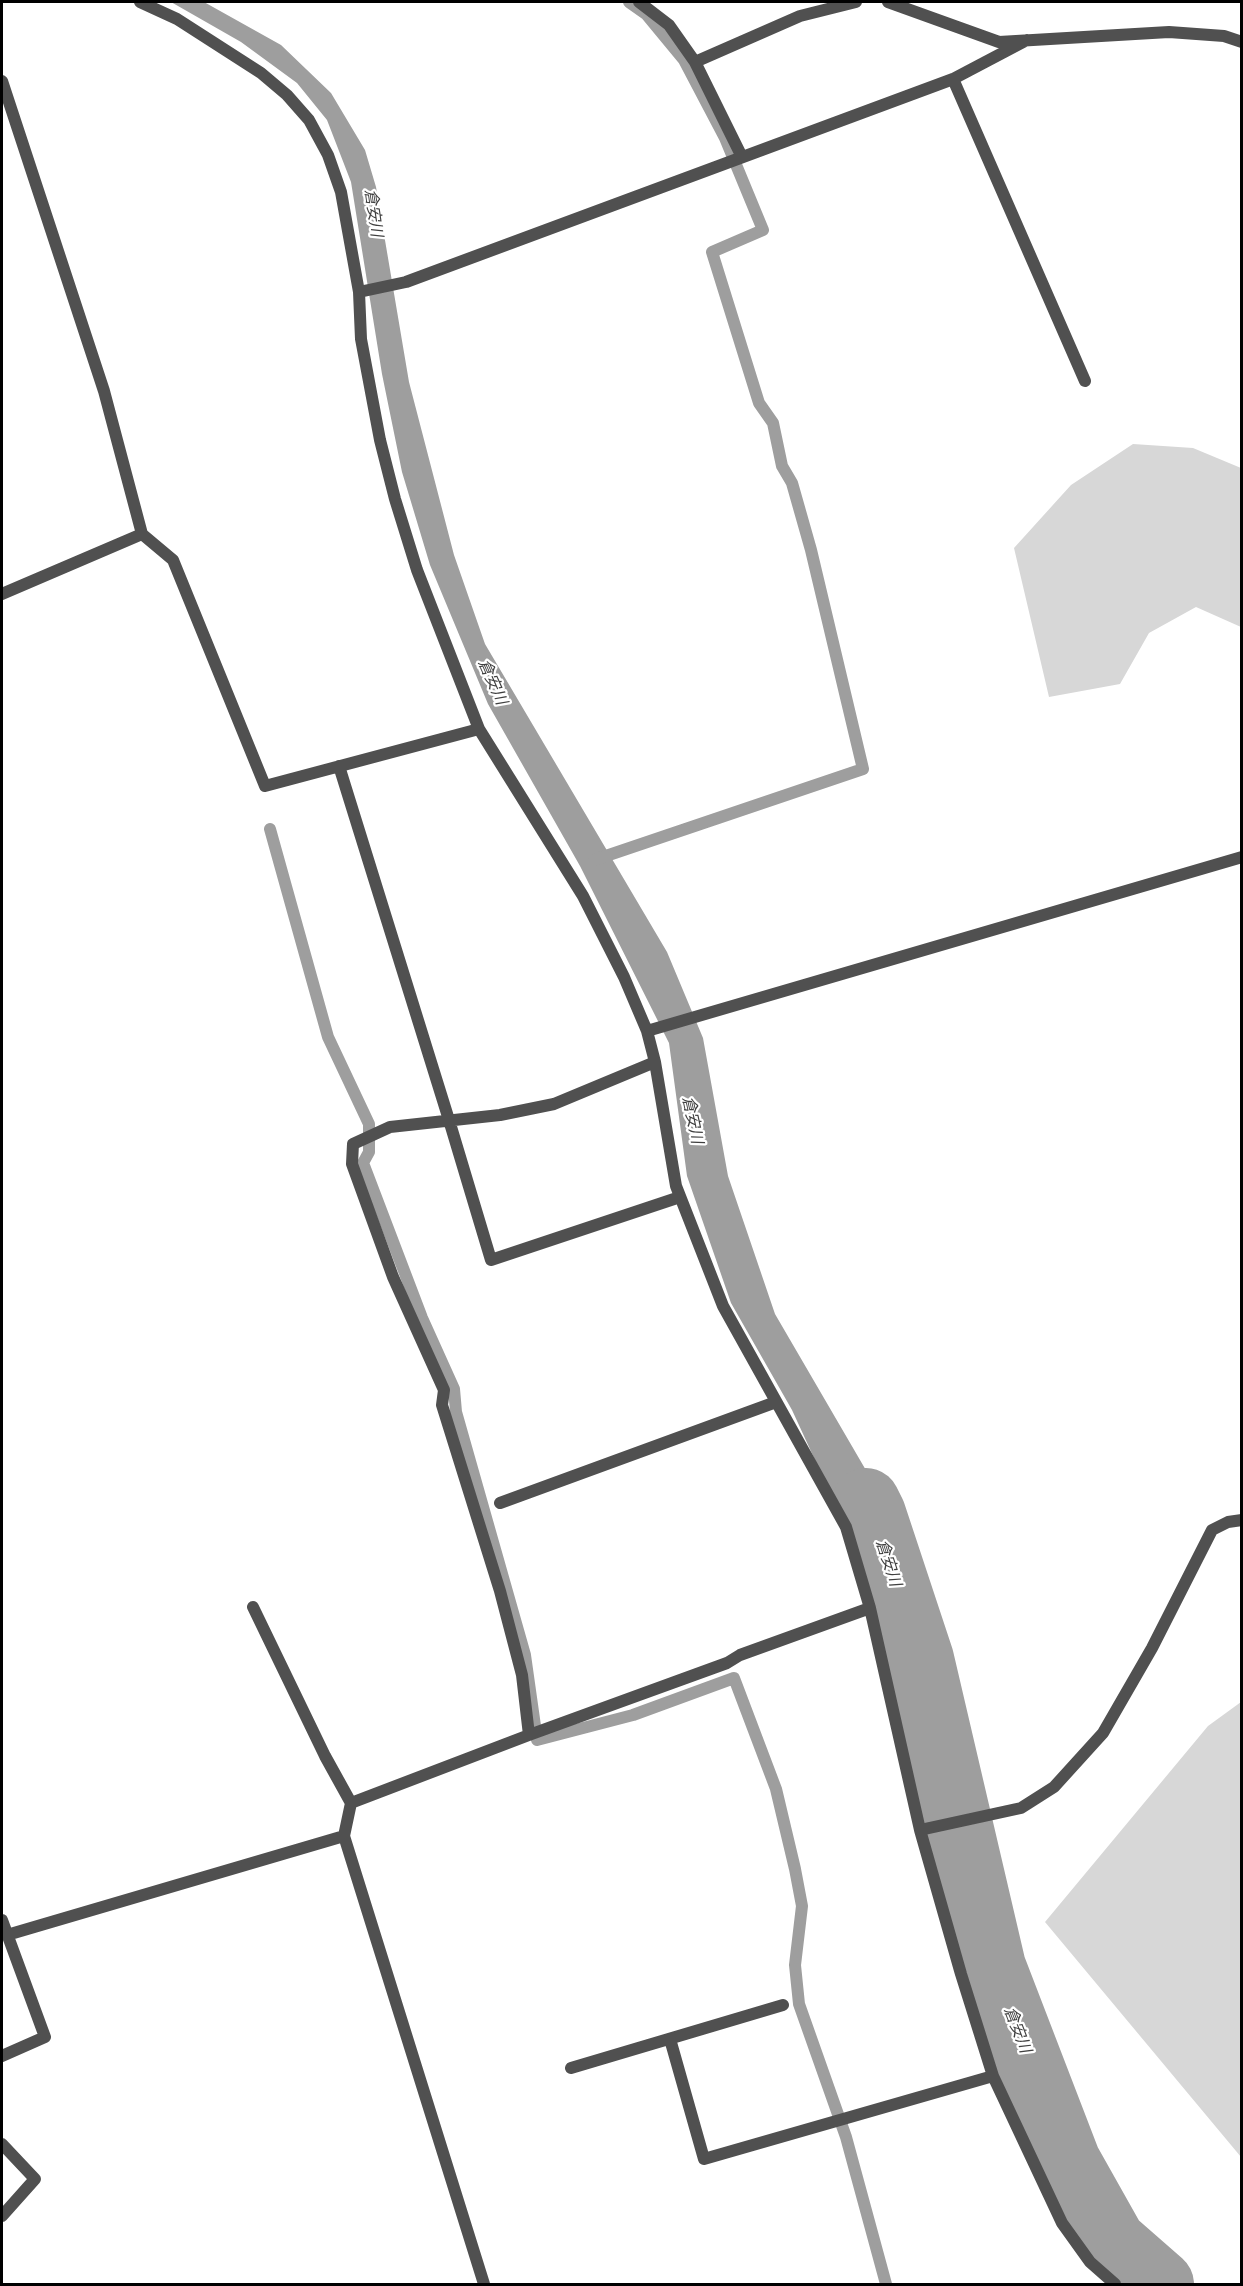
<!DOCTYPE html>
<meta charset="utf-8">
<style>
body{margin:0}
#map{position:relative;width:1243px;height:2286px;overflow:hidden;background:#fff;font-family:"Fira Sans",sans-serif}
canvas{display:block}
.frame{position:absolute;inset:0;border:3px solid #000;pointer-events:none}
</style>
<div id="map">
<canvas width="1243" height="2286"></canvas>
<div class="frame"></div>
</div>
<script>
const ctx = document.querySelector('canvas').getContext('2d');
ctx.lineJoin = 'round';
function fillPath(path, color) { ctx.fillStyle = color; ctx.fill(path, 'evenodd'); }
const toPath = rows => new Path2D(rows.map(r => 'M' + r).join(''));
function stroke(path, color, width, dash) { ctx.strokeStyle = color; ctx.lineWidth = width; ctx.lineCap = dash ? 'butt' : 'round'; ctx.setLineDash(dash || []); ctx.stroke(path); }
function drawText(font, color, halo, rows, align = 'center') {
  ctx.font = font + ' "Fira Sans","Noto Sans JP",sans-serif'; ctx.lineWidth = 4.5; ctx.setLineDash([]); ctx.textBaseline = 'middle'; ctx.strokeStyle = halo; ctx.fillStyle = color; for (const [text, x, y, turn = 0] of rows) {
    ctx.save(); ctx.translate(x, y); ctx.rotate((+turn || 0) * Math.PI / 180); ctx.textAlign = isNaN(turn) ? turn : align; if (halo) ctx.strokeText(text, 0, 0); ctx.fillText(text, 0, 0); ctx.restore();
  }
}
fillPath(toPath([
 [1133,444,1193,448,1241,468,1241,627,1196,607,1149,633,1120,684,1049,697,1014,548,1071,485],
 [1241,1702,1241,2157,1045,1922,1208,1726]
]), '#d7d7d7');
fillPath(toPath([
 [171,2,204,2,281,45,331,93,365,150,376,187,409,382,454,555,485,644,667,952,703,1038,728,1176,775,1314,867,1472,912,1584,878,1597,792,1410,731,1303,687,1176,669,1043,580,866,488,704,430,565,402,472,382,374,351,182,327,120,297,83,241,42]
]), '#9e9e9e');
stroke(toPath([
 [270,829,328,1037,369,1124,369,1152,363,1163,422,1318,454,1389,456,1412,525,1655,537,1740,633,1715,734,1678,776,1789,795,1869,802,1906,795,1965,799,2004,846,2137,886,2284],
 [594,860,863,769,811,550,792,483,782,466,773,423,759,403,712,252,763,230,725,138,684,60,646,14,629,2]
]), '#9e9e9e', 12);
stroke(toPath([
 [866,1502,872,1514,920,1659,992,1967,1067,2162,1112,2242,1160,2284]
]), '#9e9e9e', 68);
stroke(toPath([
 [140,2,177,19,261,73,287,95,309,120,328,155,341,192,359,292,361,339,380,440,395,499,417,570,479,729,583,896,624,977,647,1031,655,1062,676,1186,723,1306,846,1527,870,1608,920,1830,961,1974,993,2076,1062,2223,1090,2262,1115,2284],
 [639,2,669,25,695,62,742,157],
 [888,2,999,42,1169,32,1224,36,1242,42],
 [695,62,800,16,856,2],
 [953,79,1085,381],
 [2,81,104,391,142,534,173,560,265,786,479,729],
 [359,292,406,282,953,79,1027,40],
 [2,594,142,534],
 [339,766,449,1120,491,1260,680,1197],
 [647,1031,1242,857],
 [500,1503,776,1402],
 [253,1607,325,1756,351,1803,344,1836,484,2284],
 [529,1735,522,1675,500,1591,442,1405,444,1390,393,1277,352,1164,353,1144,390,1127,500,1115,554,1104,655,1062],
 [351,1803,529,1735,727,1663,740,1655,870,1608],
 [920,1830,1021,1808,1054,1787,1103,1733,1152,1648,1212,1530,1228,1522,1242,1520],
 [2,1920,45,2037,2,2056],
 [7,1935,344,1836],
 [670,2039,704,2159,993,2076],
 [571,2068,783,2005],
 [2,2144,35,2179,2,2216]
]), '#505050', 12);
drawText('italic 16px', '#3f3f3f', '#fff', [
 ["倉安川",373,213,82],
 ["倉安川",492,682,66],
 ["倉安川",692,1120,78],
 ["倉安川",888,1563,72],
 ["倉安川",1017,2030,69]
]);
</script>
